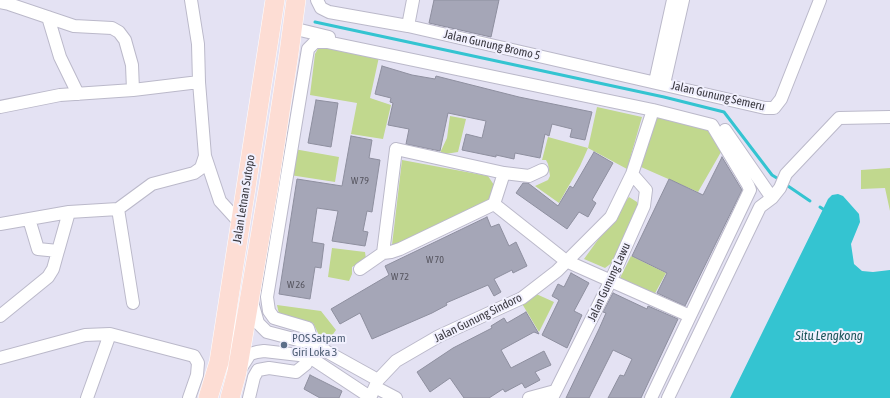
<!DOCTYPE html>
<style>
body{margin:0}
canvas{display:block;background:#e4e2f3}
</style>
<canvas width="890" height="398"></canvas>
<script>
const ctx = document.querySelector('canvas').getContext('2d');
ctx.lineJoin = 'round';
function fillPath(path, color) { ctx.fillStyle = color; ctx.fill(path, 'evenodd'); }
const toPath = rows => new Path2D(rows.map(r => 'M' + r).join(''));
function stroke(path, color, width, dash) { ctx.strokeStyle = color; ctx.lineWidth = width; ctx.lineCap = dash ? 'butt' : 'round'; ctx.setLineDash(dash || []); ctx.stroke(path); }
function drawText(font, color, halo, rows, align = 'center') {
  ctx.font = font + ' "Asap Condensed",sans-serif'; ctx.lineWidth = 4; ctx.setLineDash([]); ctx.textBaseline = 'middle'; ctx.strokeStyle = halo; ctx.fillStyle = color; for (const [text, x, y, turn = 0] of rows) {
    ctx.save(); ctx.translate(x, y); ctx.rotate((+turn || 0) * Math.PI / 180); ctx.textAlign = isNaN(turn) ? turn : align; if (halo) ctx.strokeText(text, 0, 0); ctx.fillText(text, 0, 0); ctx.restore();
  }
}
fillPath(toPath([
 [320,45,379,57,370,98,391,105,383,139,351,134,357,103,310,95,315,54],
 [597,107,642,117,627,169,588,148,580,166,559,203,535,186,548,180,550,176,548,164,546,160,542,160,548,137,588,148],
 [450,116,466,119,458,152,439,155,447,138],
 [657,116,710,128,721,152,698,192,641,167],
 [294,149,339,157,335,182,290,175],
 [402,160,488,176,496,188,490,202,398,245,392,245],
 [890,168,890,211,885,188,861,189,861,170],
 [629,197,637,202,638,206,613,262,605,268,584,259],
 [332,248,365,252,366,259,352,267,352,274,349,281,328,277],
 [631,256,666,273,653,297,619,280],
 [534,293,554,302,539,332,521,302],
 [277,305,321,311,336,330,326,344,322,341,313,323,279,314]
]), '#c1d88e');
fillPath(toPath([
 [838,194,843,196,859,214,860,222,851,244,854,264,862,271,873,272,890,270,890,398,730,398,828,199,832,195]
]), '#34c4d1');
stroke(toPath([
 [315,22,664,97,724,112,772,175,780,180],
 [785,184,810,201],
 [820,207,823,209]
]), '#34c4d1', 3);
const building = toPath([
 [434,0,499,0,491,37,429,23,434,0],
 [382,66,412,75,435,79,436,76,519,97,592,112,585,140,570,137,572,129,552,124,549,136,545,134,540,158,515,153,514,159,496,155,496,157,462,150,466,134,482,138,486,121,448,113,440,151,406,144,409,129,388,125,393,103,390,102,391,98,375,94,382,66],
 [316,100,338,103,331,147,308,143,316,100],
 [351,136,372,140,369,158,380,160,372,212,367,211,363,231,368,232,365,246,332,241,338,211,317,208,312,242,324,244,321,268,315,267,310,299,279,294,297,179,342,186,351,136],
 [594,152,613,163,592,200,596,203,588,217,579,212,567,229,516,193,523,183,528,183,558,206,570,186,573,188,594,152],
 [722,157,742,190,685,306,657,293,667,273,632,256,669,179,703,195,722,157],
 [487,217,491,227,499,224,509,246,516,242,527,266,513,273,512,270,494,279,501,292,494,296,488,285,446,303,447,305,432,313,372,339,360,313,340,324,331,309,389,275,385,266,487,217],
 [571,273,589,283,574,311,582,315,567,348,542,335,559,300,552,296,558,284,564,287,571,273],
 [613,293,647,309,648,306,678,319,641,398,608,398,620,375,624,376,632,359,613,350,589,398,566,398,599,329,606,313,603,312,613,293],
 [526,312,539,334,534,332,501,350,511,368,544,351,551,365,535,372,540,380,525,388,522,383,505,392,503,389,489,398,464,398,450,378,430,392,417,372,453,348,492,328,491,326,504,318,507,323,526,312],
 [310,375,342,391,339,398,320,398,304,389,310,375]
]);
fillPath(building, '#a5a6b7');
stroke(building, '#8e8f9f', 1);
const street = toPath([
 [191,0,198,44,199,82],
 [317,0,321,8,329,12,408,26,765,108,774,108,781,99,820,0],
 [0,2,9,4,74,26,112,28,119,32,125,40,132,65,133,90],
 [48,17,60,57,78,94],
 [408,26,413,0],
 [292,28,329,37],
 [655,82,673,0],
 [664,84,683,0],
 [0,107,60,95,133,90,199,82,205,156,220,201,240,223],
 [725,130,772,198],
 [504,173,494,204,566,261,690,316],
 [494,204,400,249,391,252,383,253,396,149,504,173,529,176,542,170],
 [118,209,133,303],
 [0,224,69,212,118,209,152,184,194,173,201,168,205,156],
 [58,251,69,212],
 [360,269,383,253],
 [252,302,258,323,267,332,313,344,378,380],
 [0,316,48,277,53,269,58,251,38,249,29,219],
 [0,358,85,335,110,334,194,356,198,363,197,375,189,398],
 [241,368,250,354,257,352,264,351,308,356,370,397],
 [375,387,396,398],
 [87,398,110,334],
 [249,398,254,377,258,370,269,368,296,372,306,364,313,344,308,328,274,318,269,311,267,297,308,49,315,42,327,42,653,110,712,125,748,185,750,190,651,398],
 [370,398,378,380,396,361,439,336,522,298,557,271,611,217,632,174,653,110],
 [529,398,555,391],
 [552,398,611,280,644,206,646,190,632,174],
 [668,398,760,207,772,198,780,188,786,174,839,118,890,117]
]);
const primary = toPath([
 [208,398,219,362,275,0],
 [230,398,237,372,269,184,289,53,296,0]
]);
stroke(street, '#bbb9ca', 14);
stroke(primary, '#fff', 20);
stroke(street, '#fff', 12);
stroke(primary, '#fdddd4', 19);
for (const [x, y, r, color] of [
 [284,345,4,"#5c6f8a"]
]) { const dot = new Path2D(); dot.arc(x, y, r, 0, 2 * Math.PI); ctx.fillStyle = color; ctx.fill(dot); stroke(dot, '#f1f0fe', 1.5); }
drawText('10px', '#55545e', null, [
 ["W 79",360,181],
 ["W 70",435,260],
 ["W 72",400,277],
 ["W 26",296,285]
]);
drawText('12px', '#3a3940', '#f1f0fe', [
 ["Jalan Gunung Bromo 5",492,45,13],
 ["Jalan Gunung Semeru",718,96,13],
 ["Jalan Letnan Sutopo",244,199,-81],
 ["Jalan Gunung Lawu",609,282,-65],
 ["Jalan Gunung Sindoro",478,318,-26]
]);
drawText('12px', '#4e5e75', '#f1f0fe', [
 ["POS Satpam",292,338],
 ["Giri Loka 3",292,352]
], 'left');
drawText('italic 13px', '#1c565b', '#f1f0fe', [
 ["Situ Lengkong",829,336]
]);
</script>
